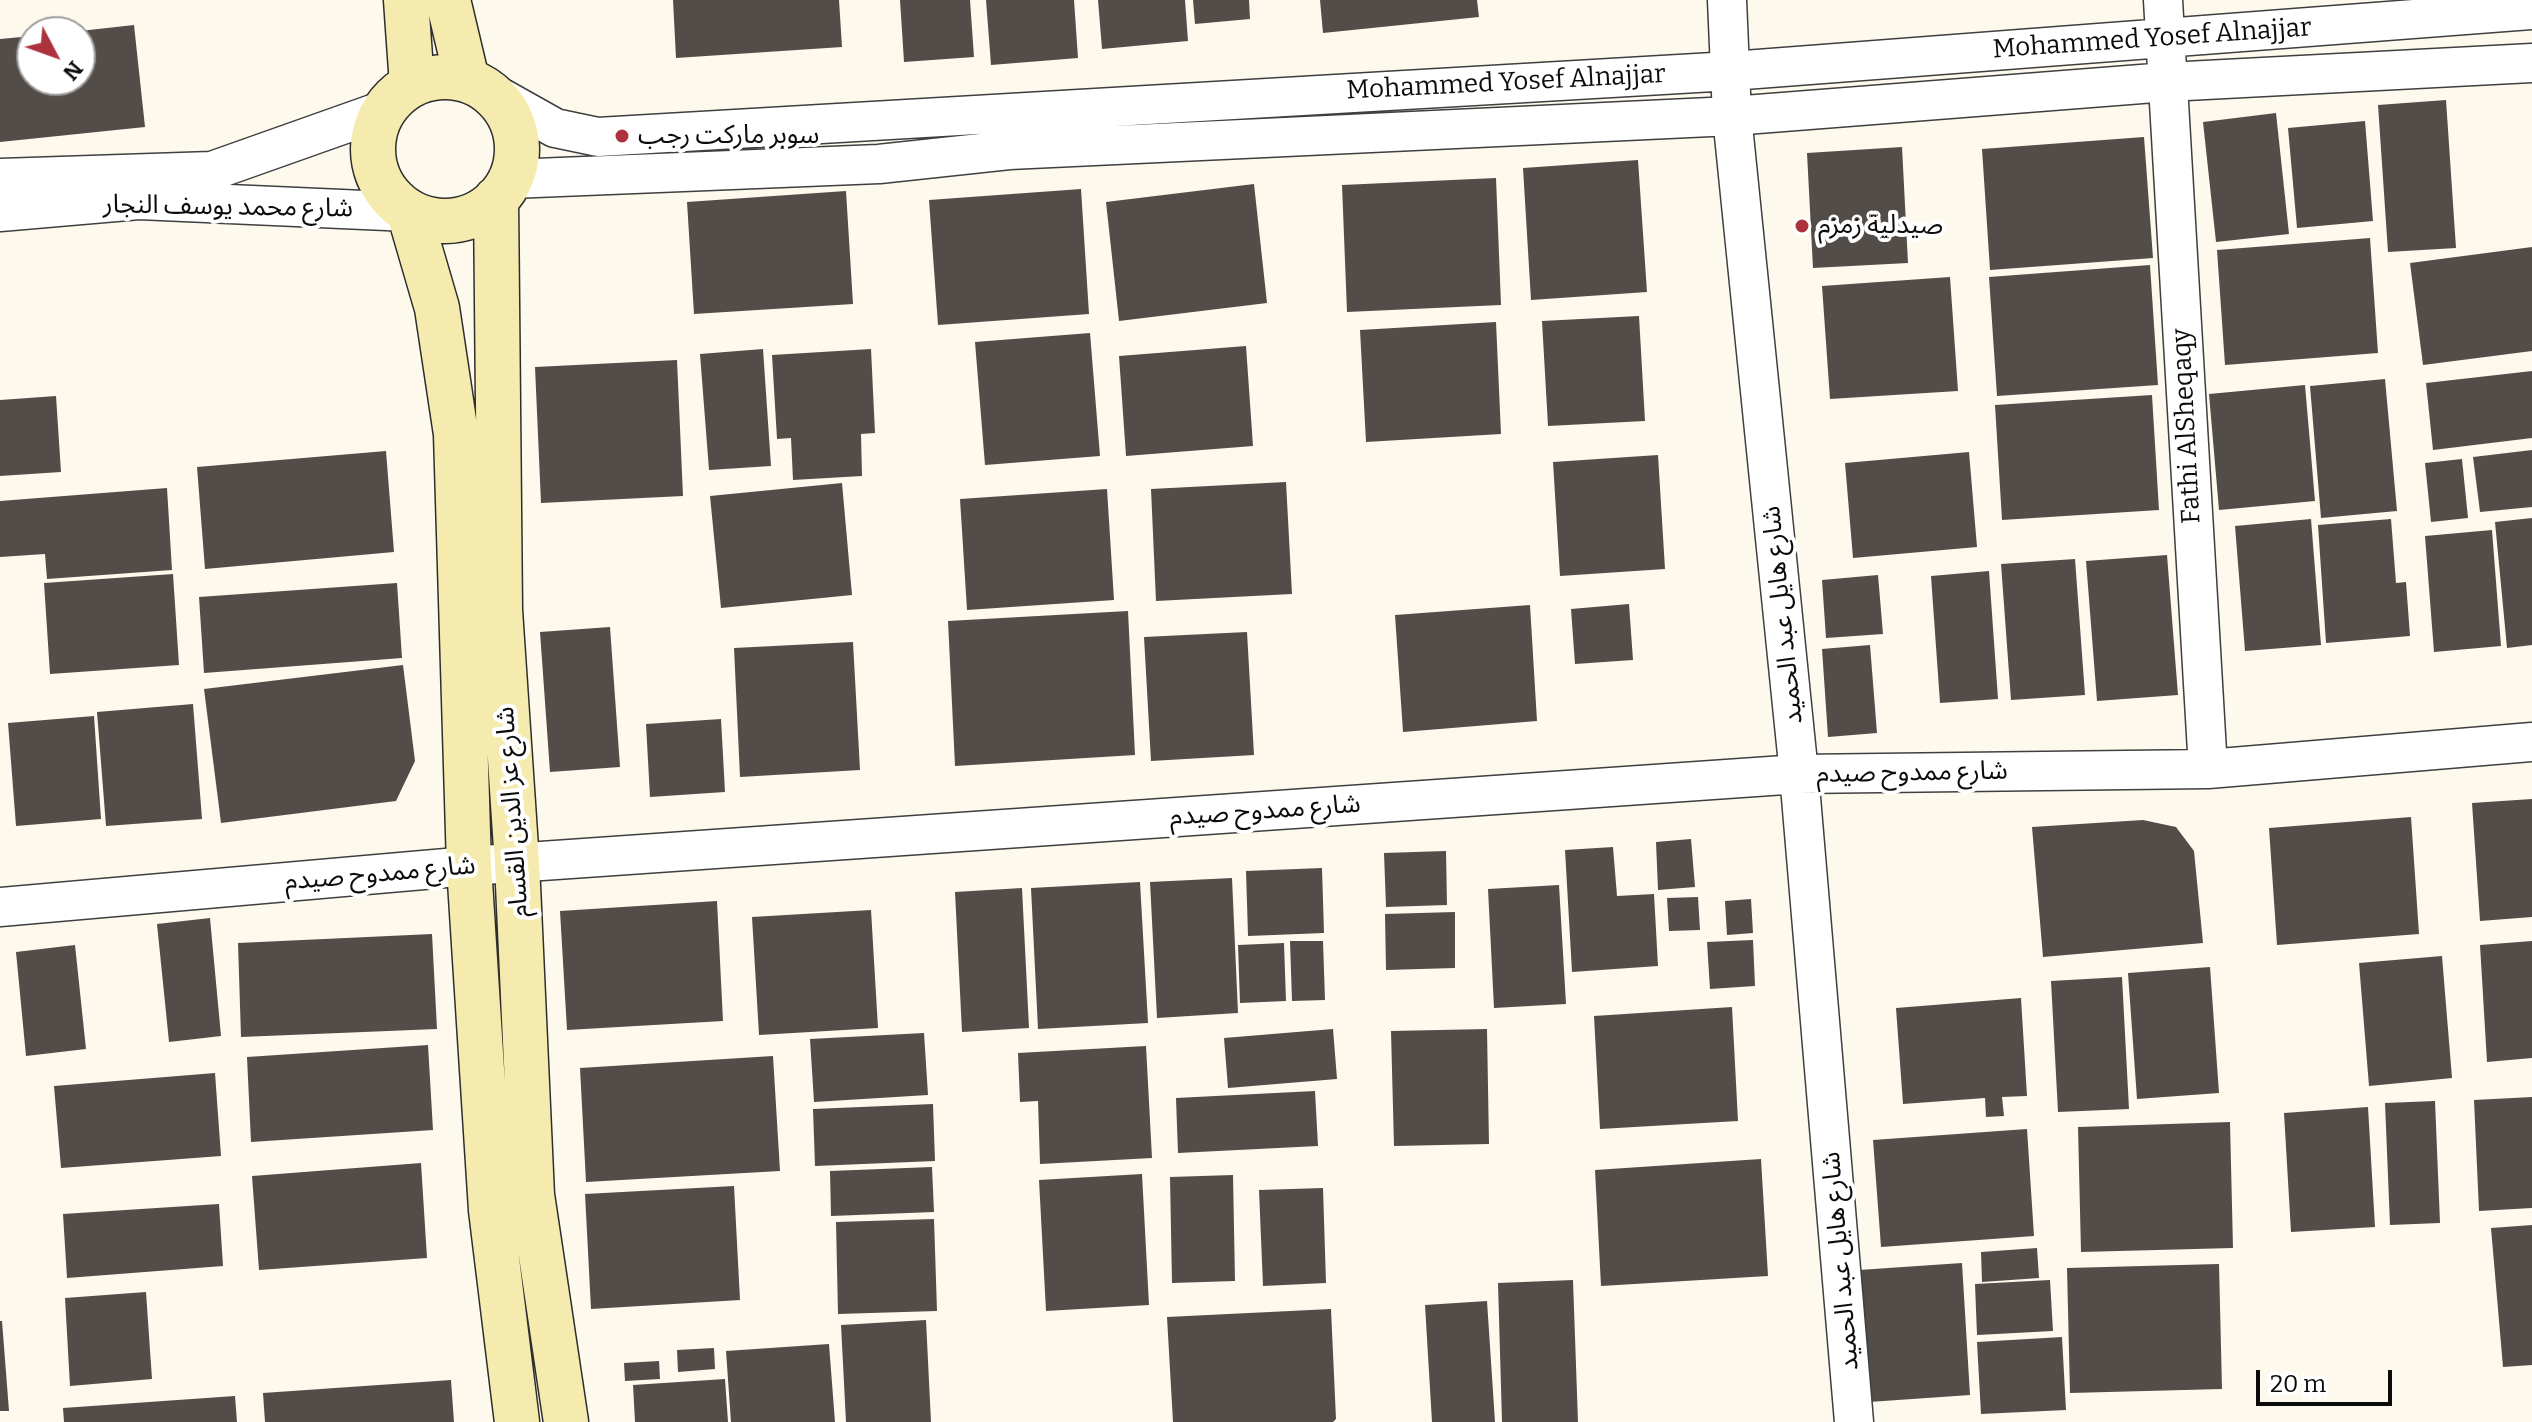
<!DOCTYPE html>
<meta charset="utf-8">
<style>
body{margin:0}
#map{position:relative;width:2532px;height:1422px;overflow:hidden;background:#fdf9ec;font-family:Bitter,serif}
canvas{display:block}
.north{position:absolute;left:16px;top:16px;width:80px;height:80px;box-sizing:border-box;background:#fff;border:2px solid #9e9e9e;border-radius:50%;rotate:131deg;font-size:22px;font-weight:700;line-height:32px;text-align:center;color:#0c0c0c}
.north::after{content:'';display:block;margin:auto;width:28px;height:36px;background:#ac333e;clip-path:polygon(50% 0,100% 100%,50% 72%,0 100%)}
.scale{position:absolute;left:2256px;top:1370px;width:136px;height:36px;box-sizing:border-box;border:4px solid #0c0c0c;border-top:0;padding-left:10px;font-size:24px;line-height:28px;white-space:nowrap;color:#0c0c0c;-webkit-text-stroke:6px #fff;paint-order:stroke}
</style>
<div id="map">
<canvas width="2532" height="1422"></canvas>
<div class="north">N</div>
<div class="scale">20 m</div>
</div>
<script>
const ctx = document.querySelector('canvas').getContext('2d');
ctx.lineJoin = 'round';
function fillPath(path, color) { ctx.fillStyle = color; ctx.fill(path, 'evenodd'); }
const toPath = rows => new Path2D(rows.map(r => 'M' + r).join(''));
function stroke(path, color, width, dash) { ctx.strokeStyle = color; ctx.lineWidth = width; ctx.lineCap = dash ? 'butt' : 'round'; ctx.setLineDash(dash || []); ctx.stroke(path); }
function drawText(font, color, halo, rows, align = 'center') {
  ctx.font = font + ' Bitter,"Noto Sans Arabic",serif'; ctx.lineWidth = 8; ctx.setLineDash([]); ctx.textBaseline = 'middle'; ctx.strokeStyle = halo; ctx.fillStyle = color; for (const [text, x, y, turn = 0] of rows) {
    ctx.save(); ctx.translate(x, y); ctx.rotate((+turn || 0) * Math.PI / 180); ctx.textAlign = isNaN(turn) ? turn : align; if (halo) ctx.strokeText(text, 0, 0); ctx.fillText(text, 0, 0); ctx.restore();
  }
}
fillPath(toPath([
 [673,0,839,0,842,47,676,58],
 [900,0,970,0,974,57,904,62],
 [986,0,1074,0,1078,58,991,65],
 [1098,0,1185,0,1188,41,1102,49],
 [1193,0,1249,0,1250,19,1195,24],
 [1320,0,1477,0,1479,17,1323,33],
 [134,25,145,127,0,142,0,39,32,36,32,80,80,80,80,31],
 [2446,100,2456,248,2388,252,2378,105],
 [2276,113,2289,234,2216,242,2203,122],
 [2365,121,2373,221,2297,228,2288,128],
 [2144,137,2153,258,1990,270,1982,149],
 [1902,147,1908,263,1813,268,1807,153],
 [1638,160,1647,292,1531,300,1523,168],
 [1496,178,1501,305,1347,312,1342,185],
 [1254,184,1267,303,1119,321,1106,202],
 [1081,189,1089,314,938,325,929,200],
 [846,191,853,304,694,314,687,202],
 [2370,238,2378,353,2225,365,2217,250],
 [2532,247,2532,351,2423,365,2410,263],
 [2150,265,2158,385,1997,396,1989,277],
 [1950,277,1958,391,1830,399,1822,286],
 [1639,316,1645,421,1548,426,1542,321],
 [1496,322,1501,434,1366,442,1360,330],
 [1090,333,1100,456,985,465,975,342],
 [1246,346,1253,446,1126,456,1119,356],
 [763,349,771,466,709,470,700,354],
 [871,349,875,433,861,434,862,476,793,480,791,438,777,439,772,355],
 [677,360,683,496,541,503,535,367],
 [2532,371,2532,438,2433,450,2426,383],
 [2385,379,2397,511,2321,518,2310,386],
 [2305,385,2315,501,2219,510,2209,394],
 [2152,395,2159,510,2002,520,1995,405],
 [56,396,61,472,0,476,0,400],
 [2532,450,2532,507,2480,512,2473,457],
 [386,451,394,552,205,569,197,467],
 [1969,452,1977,547,1853,558,1845,463],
 [1658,455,1665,569,1560,576,1553,462],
 [2462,459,2468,518,2431,522,2425,463],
 [1286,482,1292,594,1156,601,1151,489],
 [842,483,852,595,721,608,710,496],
 [167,488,172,570,47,579,45,554,0,557,0,501],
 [1107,489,1114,600,967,610,960,499],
 [2532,518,2532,645,2507,648,2495,522],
 [2311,519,2321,645,2245,651,2235,526],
 [2391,519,2396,583,2406,582,2410,636,2326,643,2318,525],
 [2492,530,2501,646,2434,652,2425,536],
 [2167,555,2178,695,2097,701,2086,561],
 [2075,559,2085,695,2011,700,2001,564],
 [1989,571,1998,699,1940,703,1931,576],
 [173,574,179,665,50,674,44,583],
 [1878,575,1883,634,1826,638,1822,580],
 [397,583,402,658,204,673,199,597],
 [1629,604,1633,660,1575,664,1571,609],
 [1530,605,1537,721,1403,732,1395,615],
 [1128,611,1135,755,955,766,948,621],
 [610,627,620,767,550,772,540,632],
 [1247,632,1254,755,1151,761,1144,637],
 [853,642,860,770,740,777,734,648],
 [1870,645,1877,733,1828,737,1822,649],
 [403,665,415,761,396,801,221,823,204,689],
 [193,704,202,819,106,826,97,712],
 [94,716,101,819,16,826,8,723],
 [721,719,725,792,650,797,646,724],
 [2532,799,2532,917,2480,921,2472,803],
 [2411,817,2419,934,2277,945,2269,828],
 [2143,820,2176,827,2194,851,2203,943,2043,957,2032,827],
 [1691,839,1695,887,1658,890,1656,842],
 [1613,847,1617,896,1654,894,1658,966,1572,972,1565,850],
 [1446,851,1447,905,1386,907,1384,853],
 [1322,868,1324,933,1248,936,1246,871],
 [1232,878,1238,1013,1157,1018,1150,882],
 [1140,882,1148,1023,1038,1029,1031,888],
 [1559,885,1566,1004,1494,1008,1488,889],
 [1022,888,1029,1028,962,1032,955,892],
 [1698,897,1700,930,1669,931,1667,898],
 [1751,899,1753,933,1727,935,1725,901],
 [717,901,723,1021,567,1030,560,911],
 [871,910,878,1028,759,1035,752,917],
 [1455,912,1455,968,1386,970,1385,914],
 [210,918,221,1036,169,1042,157,924],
 [432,934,437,1029,241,1037,238,943],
 [1753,940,1755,986,1710,989,1707,942],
 [1290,941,1323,941,1325,1000,1292,1001],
 [2532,941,2532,1058,2487,1062,2480,945],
 [1284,943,1286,1001,1240,1003,1238,945],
 [75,945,86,1049,26,1056,16,952],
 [2442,956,2452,1078,2369,1086,2359,963],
 [2210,967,2219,1093,2137,1099,2128,973],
 [2122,977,2129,1109,2058,1112,2051,981],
 [2021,998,2027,1096,2002,1097,2004,1116,1986,1117,1985,1098,1903,1104,1896,1008],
 [1732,1007,1738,1121,1600,1129,1594,1016],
 [1333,1029,1337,1079,1228,1088,1224,1038],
 [1487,1029,1489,1144,1394,1146,1391,1031],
 [924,1033,928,1095,814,1102,810,1039],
 [428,1045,433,1130,251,1142,247,1057],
 [1146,1046,1152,1158,1040,1164,1038,1101,1020,1102,1018,1053],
 [773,1056,780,1171,586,1182,580,1068],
 [215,1073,221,1156,61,1168,54,1086],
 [1315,1091,1318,1146,1178,1153,1176,1098],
 [2532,1097,2532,1208,2479,1211,2474,1100],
 [2435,1101,2440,1223,2390,1225,2385,1103],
 [933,1104,935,1161,815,1166,813,1109],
 [2368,1107,2375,1227,2291,1232,2284,1113],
 [2230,1122,2233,1248,2081,1252,2078,1127],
 [2027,1129,2034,1236,1881,1247,1873,1140],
 [1761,1159,1768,1276,1601,1286,1595,1170],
 [421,1163,427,1258,259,1270,252,1176],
 [932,1167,934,1212,831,1216,830,1171],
 [1142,1174,1149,1305,1046,1311,1039,1180],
 [1233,1175,1235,1281,1172,1283,1170,1177],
 [734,1186,740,1300,591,1309,585,1194],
 [1323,1188,1326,1283,1263,1286,1259,1190],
 [219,1204,223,1266,67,1278,63,1214],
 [934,1219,937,1311,838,1314,836,1222],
 [2532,1225,2532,1365,2503,1367,2491,1228],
 [2037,1248,2039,1278,1982,1282,1981,1252],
 [1962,1263,1970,1395,1869,1402,1859,1270],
 [2219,1264,2222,1389,2070,1393,2067,1268],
 [1573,1280,1578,1422,1502,1422,1498,1283],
 [2050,1280,2053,1331,1977,1335,1975,1284],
 [146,1292,152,1379,70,1386,65,1298],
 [1487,1301,1495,1422,1432,1422,1425,1305],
 [1331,1309,1336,1419,1333,1422,1173,1422,1167,1317],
 [926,1320,931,1422,846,1422,841,1325],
 [0,1321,2,1321,9,1411,0,1411],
 [2062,1337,2066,1410,1981,1414,1977,1342],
 [829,1344,835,1422,731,1422,726,1351],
 [714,1348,715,1369,678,1372,677,1350],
 [659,1361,660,1379,625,1381,624,1363],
 [725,1379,728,1422,635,1422,633,1385],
 [451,1380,454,1422,265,1422,263,1393],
 [235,1396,237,1422,64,1422,63,1408]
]), '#534d49');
const street = toPath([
 [1727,0,1732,116,1799,774,1854,1422],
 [2163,0,2208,769],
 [489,91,555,128,598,137,1731,71,2532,10],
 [0,178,212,171,384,110],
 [511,179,879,164,1009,150,1732,116,2167,82,2532,63],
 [0,212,139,200,409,212],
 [0,907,469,866,1799,774,2208,769,2532,742]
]);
const secondary = toPath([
 [406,0,412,85],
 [448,0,467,80],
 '373 149a72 72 0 1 1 144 0a72 72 0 1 1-144 0Z',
 [496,199,500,610,517,863,532,1195,566,1422],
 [409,212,437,308,456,434,469,866,491,1210,517,1422]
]);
stroke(street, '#3f3f3f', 41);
stroke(secondary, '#2e2e2e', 47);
stroke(street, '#fff', 38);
stroke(secondary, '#f6ebae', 44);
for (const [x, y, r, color] of [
 [622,136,8,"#ac333e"],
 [1802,226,8,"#ac333e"]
]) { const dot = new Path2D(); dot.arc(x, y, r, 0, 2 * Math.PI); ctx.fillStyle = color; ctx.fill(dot); stroke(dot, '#fff', 3); }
drawText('26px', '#0c0c0c', '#fff', [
 ["Mohammed Yosef Alnajjar",2152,39,-4],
 ["Mohammed Yosef Alnajjar",1506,83,-3],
 ["شارع محمد يوسف النجار",228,207,1],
 ["Fathi AlSheqaqy",2187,426,-93],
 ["شارع هايل عبد الحميد",1783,615,-96],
 ["شارع ممدوح صيدم",1912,773,-1],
 ["شارع ممدوح صيدم",1265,811,-4],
 ["شارع عز الدين القسام",513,812,-94],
 ["شارع ممدوح صيدم",380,874,-5],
 ["شارع هايل عبد الحميد",1841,1261,-95]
]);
drawText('26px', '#0c0c0c', '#fff', [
 ["سوبر ماركت رجب",638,136],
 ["صيدلية زمزم",1818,226]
], 'left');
</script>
